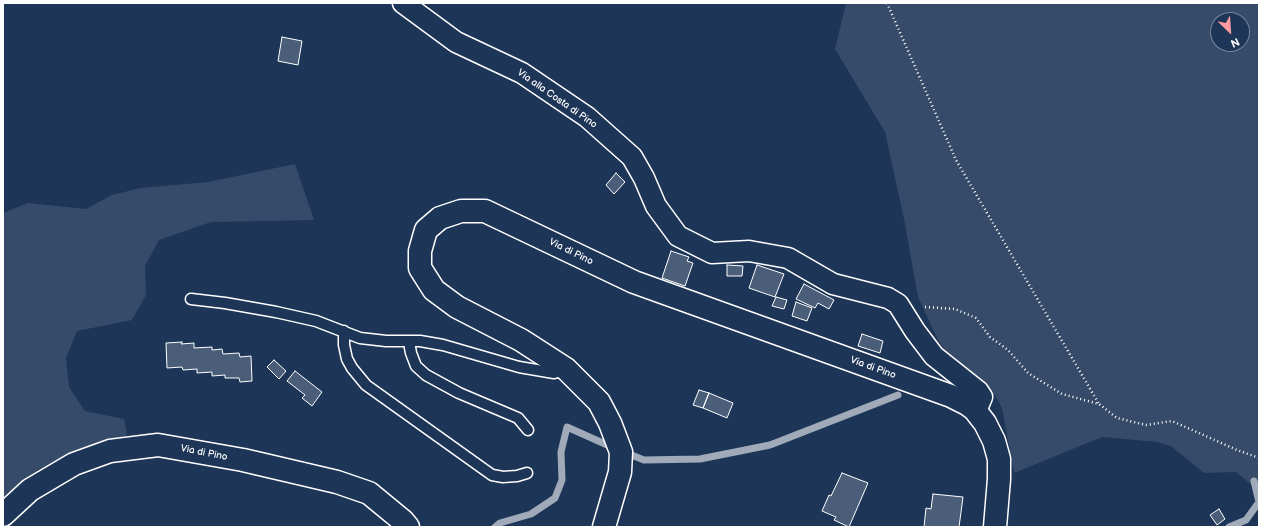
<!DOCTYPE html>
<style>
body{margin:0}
#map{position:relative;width:1262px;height:530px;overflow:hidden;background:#1d3557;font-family:"Balsamiq Sans",sans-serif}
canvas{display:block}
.frame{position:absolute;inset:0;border:4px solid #fff;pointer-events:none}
.north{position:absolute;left:1210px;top:12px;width:40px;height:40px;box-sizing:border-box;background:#1d3557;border:1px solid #77869a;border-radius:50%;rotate:155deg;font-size:11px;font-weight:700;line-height:16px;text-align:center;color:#fff}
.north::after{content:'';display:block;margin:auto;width:14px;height:18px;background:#ff9aa2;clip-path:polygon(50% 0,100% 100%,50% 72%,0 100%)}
</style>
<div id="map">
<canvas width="1262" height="530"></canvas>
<div class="frame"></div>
<div class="north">N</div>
</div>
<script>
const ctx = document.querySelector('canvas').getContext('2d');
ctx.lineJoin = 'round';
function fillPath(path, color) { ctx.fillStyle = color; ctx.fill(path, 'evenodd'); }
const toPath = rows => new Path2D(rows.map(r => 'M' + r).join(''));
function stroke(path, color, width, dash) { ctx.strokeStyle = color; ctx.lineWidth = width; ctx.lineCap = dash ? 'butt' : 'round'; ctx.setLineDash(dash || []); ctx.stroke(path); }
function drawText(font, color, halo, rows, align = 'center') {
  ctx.font = font + ' "Balsamiq Sans",sans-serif'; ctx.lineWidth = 3.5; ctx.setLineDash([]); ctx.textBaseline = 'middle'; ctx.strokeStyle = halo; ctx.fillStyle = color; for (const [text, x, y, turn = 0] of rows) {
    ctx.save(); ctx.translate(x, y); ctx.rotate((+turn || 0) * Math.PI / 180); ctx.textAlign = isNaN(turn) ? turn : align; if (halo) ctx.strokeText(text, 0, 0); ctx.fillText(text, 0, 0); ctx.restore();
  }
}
fillPath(toPath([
 [846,3,1259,3,1259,491,1236,472,1204,473,1171,446,1157,442,1102,437,1014,473,1002,408,995,395,946,352,938,340,918,297,904,219,885,132,835,49],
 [1218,20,1242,20,1242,44,1218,44],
 [295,164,314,220,211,222,159,240,145,266,146,295,132,320,77,331,66,358,69,387,85,411,124,419,127,435,38,470,3,503,3,213,28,203,86,209,112,195,141,188,208,182]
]), '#364b69');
stroke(toPath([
 [624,452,644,460,700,459,770,445,898,395],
 [1254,481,1259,502],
 [495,527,500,523,531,514,555,498,562,480,561,452,567,427,614,448],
 [1229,527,1246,520,1259,502]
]), '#a0aab8', 7);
const building = toPath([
 [282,37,302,41,298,65,278,61,282,37],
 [616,173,625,182,614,194,606,185,616,173],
 [671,251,689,257,687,261,693,263,685,286,662,278,671,251],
 [727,265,743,266,742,276,727,276,727,265],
 [757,265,784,274,775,297,749,288,757,265],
 [804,284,834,300,829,309,818,303,815,308,796,299,804,284],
 [776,297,787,300,784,309,772,306,776,297],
 [796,302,812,308,807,321,792,316,796,302],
 [862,334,883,341,880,353,858,346,862,334],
 [182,342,181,344,194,343,194,348,212,347,212,350,222,349,223,354,239,353,240,357,251,356,252,381,240,382,239,378,225,378,225,375,212,376,212,372,197,373,197,369,183,370,182,367,167,368,166,343,182,342],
 [274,360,286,371,279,379,267,367,274,360],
 [295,371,322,392,312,406,302,398,305,395,287,381,295,371],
 [699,390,709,393,703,408,693,405,699,390],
 [709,393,733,403,727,418,703,408,709,393],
 [842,473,868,483,849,527,834,520,836,517,822,511,829,495,831,496,842,473],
 [933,494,963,497,959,527,924,527,926,508,931,509,933,494],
 [1219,509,1225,519,1217,525,1210,515,1219,509]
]);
fillPath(building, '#4a5d79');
stroke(building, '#fff', 1);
const service = toPath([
 [191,299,225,303,276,312,316,321,360,338,386,341,420,341,443,345,519,367,554,373,564,370],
 [344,331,344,345,347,359,352,368,366,385,492,475,503,477,517,476,527,473],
 [409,342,411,353,416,366,426,375,459,393,518,418,528,430]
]);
const minor = toPath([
 [403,3,456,42,522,73,587,117,632,157,644,178,656,206,678,236,712,253,749,251,788,258,833,284,888,298,898,304,915,331,934,356,978,391,982,397,979,404,974,409]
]);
const tertiary = toPath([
 [3,515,30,490,74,464,110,451,158,445,243,460,337,482,369,493,403,521,408,527],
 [604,527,620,472,621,452,610,423,599,402,566,369,521,340,457,307,434,290,420,268,420,251,426,230,440,218,461,211,485,211,634,282,951,396,967,404,974,409,985,423,994,441,999,459,999,479,995,527]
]);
stroke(service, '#fff', 13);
stroke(minor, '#fff', 23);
stroke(tertiary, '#fff', 25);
stroke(toPath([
 [887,3,956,160,1099,404],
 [925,307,955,309,976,318,990,337,1008,350,1028,373,1062,394,1099,404,1117,418,1146,425,1172,421,1237,450,1259,458]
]), '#fff', 2.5, [1, 3]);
stroke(service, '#1d3557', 10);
stroke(minor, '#1d3557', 20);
stroke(tertiary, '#1d3557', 22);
drawText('10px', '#fff', '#1d3557', [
 ["Via alla Costa di Pino",557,99,35],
 ["Via di Pino",571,252,26],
 ["Via di Pino",873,368,20],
 ["Via di Pino",204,453,11]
]);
</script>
